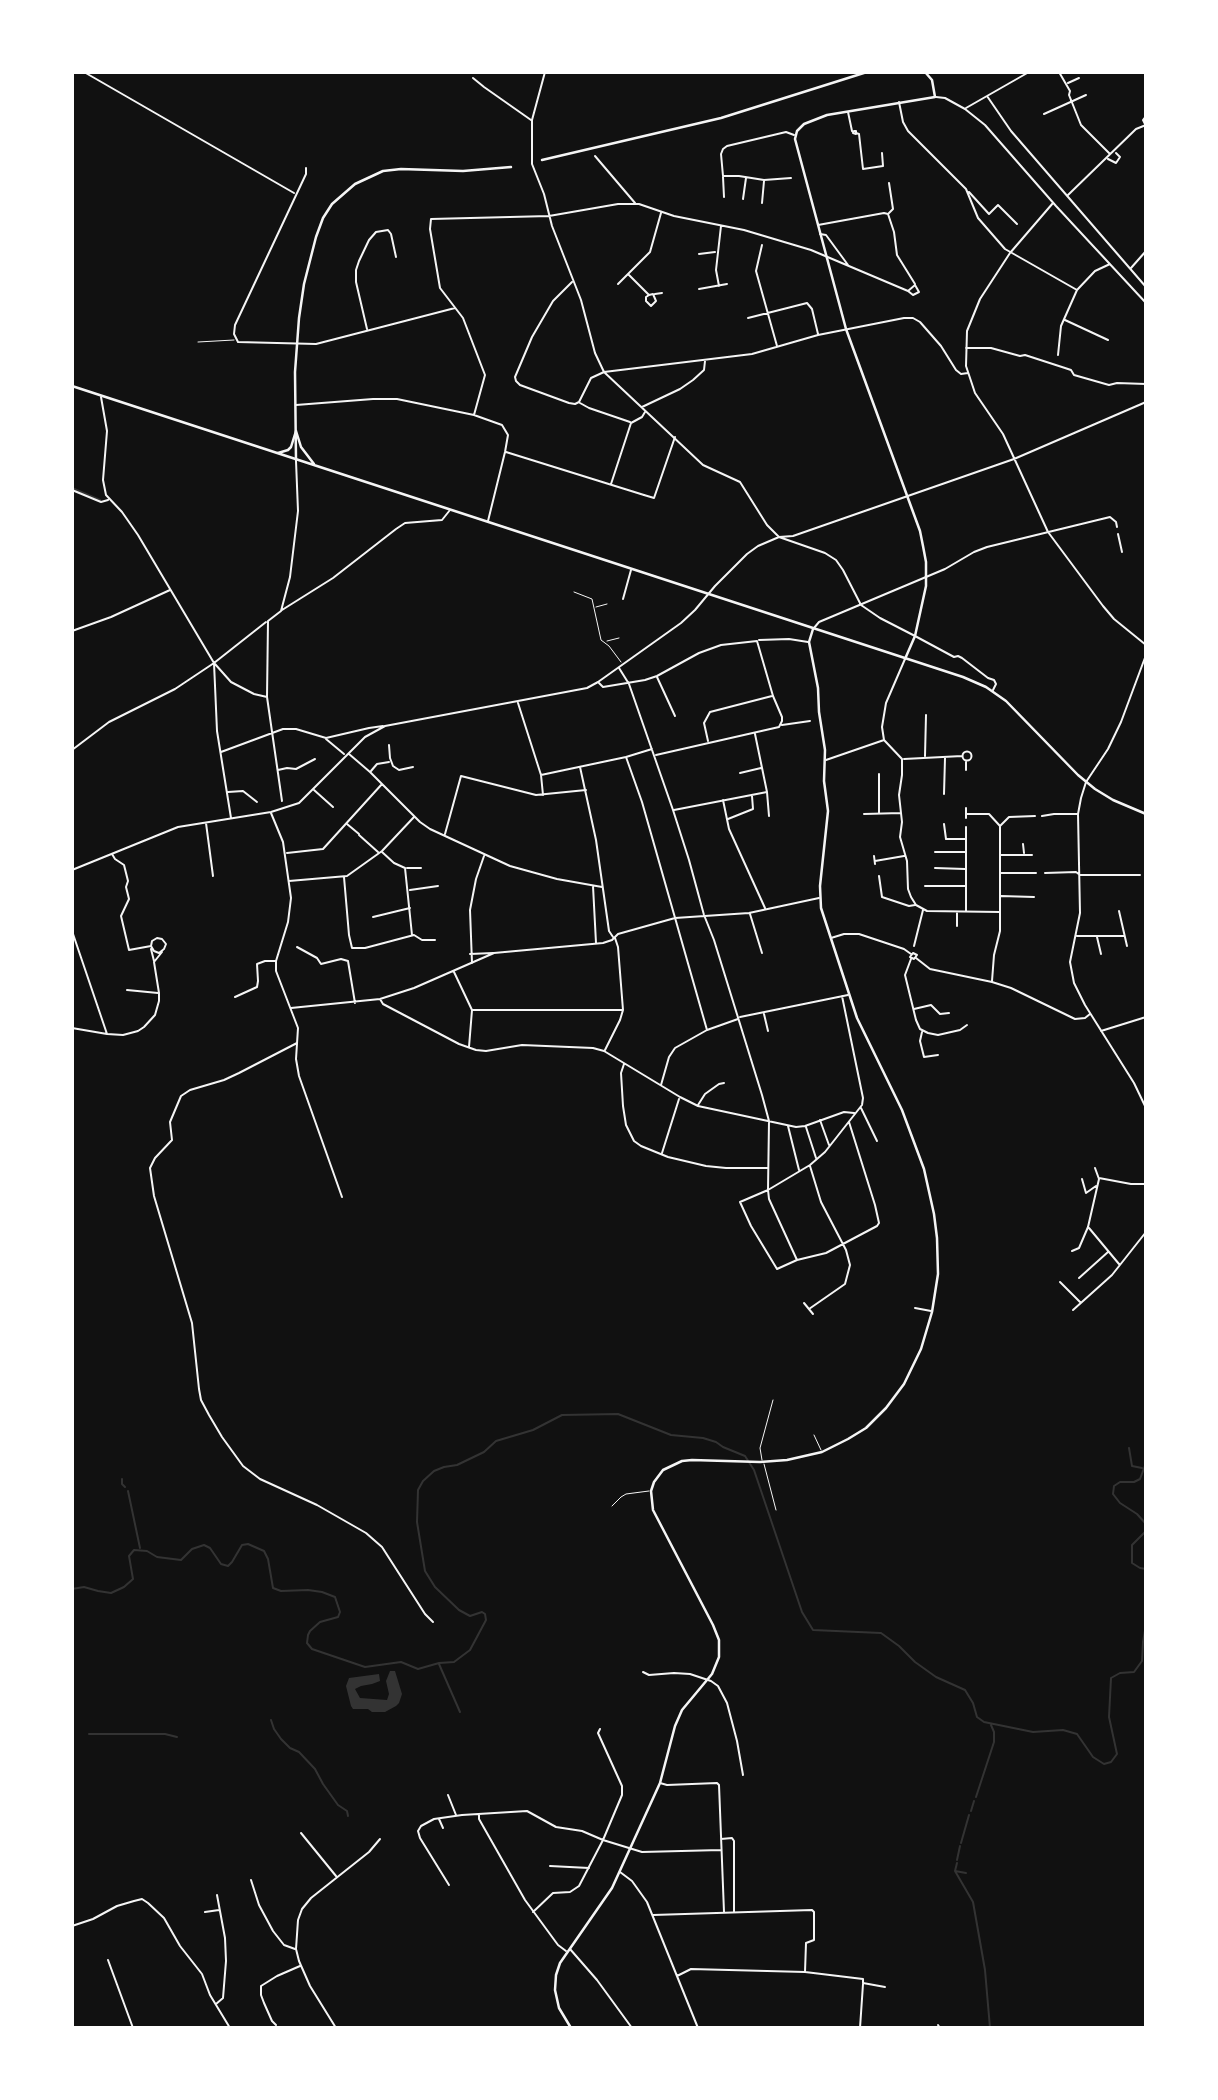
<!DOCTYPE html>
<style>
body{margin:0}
#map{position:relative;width:1218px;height:2100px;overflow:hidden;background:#111;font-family:Lora,serif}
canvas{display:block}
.frame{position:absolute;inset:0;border:74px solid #fff;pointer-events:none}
</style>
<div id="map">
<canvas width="1218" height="2100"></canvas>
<div class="frame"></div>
</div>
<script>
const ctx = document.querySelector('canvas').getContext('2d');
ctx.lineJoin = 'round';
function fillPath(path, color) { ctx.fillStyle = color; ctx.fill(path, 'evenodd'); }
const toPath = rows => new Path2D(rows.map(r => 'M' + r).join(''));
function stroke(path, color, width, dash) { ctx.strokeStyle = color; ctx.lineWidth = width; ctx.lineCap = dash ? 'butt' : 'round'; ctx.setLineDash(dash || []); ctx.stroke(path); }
fillPath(toPath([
 [390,1671,395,1671,402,1694,399,1703,396,1706,385,1712,372,1712,368,1709,353,1709,351,1706,346,1686,349,1678,379,1674,380,1681,372,1684,361,1686,355,1689,360,1698,387,1700,389,1694,386,1681]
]), '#333');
stroke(toPath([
 [72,488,100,500],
 [1129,1448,1132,1466,1142,1468],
 [1146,1463,1140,1479,1134,1482,1120,1482,1114,1486,1113,1494,1120,1503,1137,1514,1146,1524,1146,1531,1132,1545,1132,1563,1140,1568,1146,1569],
 [122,1479,122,1484,125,1487],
 [128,1491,140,1548],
 [72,1589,84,1587,98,1591,111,1593,124,1587,133,1579,129,1556,134,1550,147,1551,157,1557,181,1560,192,1549,204,1545,210,1548,221,1564,228,1566,232,1562,242,1545,248,1544,264,1551,268,1559,273,1588,281,1591,308,1590,322,1592,335,1597,340,1612,338,1617,320,1622,310,1631,308,1635,307,1643,312,1649,365,1667,401,1662,418,1669,439,1663,454,1662,470,1650,486,1620,485,1614,482,1612,470,1616,459,1610,435,1587,425,1571,417,1522,418,1490,423,1481,434,1471,444,1467,457,1465,484,1452,496,1441,533,1430,562,1415,618,1414,671,1435,703,1438,716,1442,723,1447,745,1456,754,1470,802,1612,813,1630,881,1633,899,1646,915,1662,936,1677,965,1690,973,1703,977,1717,984,1722,1033,1732,1063,1730,1077,1734,1093,1757,1104,1764,1111,1762,1117,1754,1109,1717,1111,1678,1120,1673,1134,1672,1142,1661,1143,1642,1146,1625],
 [439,1664,460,1712],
 [271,1720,274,1729,281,1739,290,1748,299,1752,315,1769,323,1784,338,1805,347,1811,348,1816],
 [89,1734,165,1734,177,1737],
 [976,1797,994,1742,994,1732,991,1725],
 [971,1811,974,1801],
 [961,1843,969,1815],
 [957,1860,960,1846],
 [957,1863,955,1871,966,1873],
 [955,1871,973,1902,985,1970,990,2028]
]), '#333', 2);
stroke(toPath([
 [198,342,234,340],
 [574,592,592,599,601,640,609,646,621,662],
 [596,607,607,604],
 [607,641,619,638],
 [814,1435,821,1450],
 [762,1460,760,1448,773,1400],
 [764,1464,776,1510],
 [612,1506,621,1497,626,1494,649,1491]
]), '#f5f5f5', 1);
stroke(toPath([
 [644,495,654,498,675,437],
 [314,790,333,807],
 [347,824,359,834]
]), '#f5f5f5', 2);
stroke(toPath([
 [84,72,294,193],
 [545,72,532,120,532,164,544,194,552,226,581,300,595,353,604,372,703,465,740,482,767,525,779,537,825,553,836,560,843,570,861,605,880,618,915,636,954,657,958,656,962,658,988,678,994,680,996,684,993,690],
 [1059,72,1070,91,1069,95,1081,125,1110,154],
 [473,78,484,87,531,120],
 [1068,83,1079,78],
 [987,96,1011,131,1146,287],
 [936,97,945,98,965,109,985,125,1056,206,1146,303],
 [899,102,903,122,908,131,966,189,978,218,1005,249,1077,290],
 [966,108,1029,72],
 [848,112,852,131,853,132],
 [1044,114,1086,95],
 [1145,124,1143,120,1146,116],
 [854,131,856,131,856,134,853,133,854,131],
 [856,133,859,134,863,169,883,166,882,153],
 [595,156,635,203],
 [1108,159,1116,163,1120,157,1116,153],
 [306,168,306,174,235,325,234,334,238,342,316,344,455,308],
 [723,177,724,197],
 [791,178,764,180,739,176,723,176,721,154,723,149,727,146,786,132,794,135],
 [889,183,893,209,889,213],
 [969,192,989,214,998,205,1017,224],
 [1068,195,1136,129,1146,125],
 [743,199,746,178],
 [762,203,764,181],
 [1053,203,1010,253,980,299,967,331,966,366,975,393,1003,434,1048,532,1103,606,1114,619,1146,645],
 [818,225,884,213,888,214,894,232,897,255,915,284],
 [820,234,826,235,848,265],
 [762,245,756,271,777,346],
 [699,254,715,252],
 [1131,268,1146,251],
 [629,275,649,295,653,294,656,301,651,306,646,301,646,297,649,295],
 [572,282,553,301,532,337,515,377,516,381,520,385,569,403,575,404,579,402,591,378,604,372,752,354,818,335,904,318,913,318,920,322,941,346,956,370,961,374,968,373],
 [618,284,650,252,661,213],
 [719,286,716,270,721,226],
 [699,289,727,284],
 [655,294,662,293],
 [748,318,807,303,812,309,818,334],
 [1065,320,1108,340],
 [367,329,356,282,356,270,359,261,369,240,376,232,388,230,391,234,396,257],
 [966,348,991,348,1020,356,1025,355,1065,368,1071,370,1074,375,1109,385,1117,383,1146,384],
 [1058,355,1061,326,1077,290,1095,271,1110,264],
 [101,397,107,431,103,480,106,495,122,512,138,535,214,663,217,731,231,818],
 [580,403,589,408,630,422],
 [296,405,373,399,397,399,474,415,502,425,508,435,505,452,488,521],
 [642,407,680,389,693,380,704,370,705,361],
 [474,415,485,375,463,318,440,288,430,229,431,219,549,216,618,204,639,204,674,216,744,230,811,250,908,291,913,295,919,292,915,285,908,291],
 [506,452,644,495],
 [611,484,631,423,642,417,645,412],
 [72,490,101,502,108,500],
 [1118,534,1122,552],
 [623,599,631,570],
 [282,610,333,578,396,529,405,523,442,520,450,510],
 [814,628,819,622,945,569,974,552,987,547,1110,517,1116,522,1117,527],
 [72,631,111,617,170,590],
 [759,640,789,639,808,642],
 [1146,655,1121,722,1108,749,1086,782,1081,798,1078,814,1080,913,1070,962,1074,983,1085,1005,1134,1083,1146,1108],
 [215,664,231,682,254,694,267,697],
 [619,668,629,684,673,810,689,860,704,915,714,940,762,1095,769,1121,768,1190,769,1199,797,1260],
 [657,677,675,716],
 [599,683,603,687,645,680,657,676,699,653,721,645,757,641,773,696,782,717,782,721,779,727,656,755],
 [518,703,541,775,543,795],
 [782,725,810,721],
 [755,734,767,792,769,816],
 [326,739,344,754],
 [884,740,902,759,902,775,899,795,902,822,900,837,907,861,908,889,911,897,916,905,927,911,1000,912],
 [708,741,704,723,710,712,772,696],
 [389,745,390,758,393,766,399,770,413,767],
 [72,750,109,722,175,689,214,663,266,622],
 '962.5 756a4.5 4.5 0 1 1 9 0a4.5 4.5 0 1 1-9 0Z',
 [221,752,283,729,296,729,326,738,369,728,383,726],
 [349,754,370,772,420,822,430,829,510,866,557,879,602,887],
 [925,756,926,715],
 [626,757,642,802,707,1030],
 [904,759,962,756],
 [826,760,884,740,882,727,886,703,905,659],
 [966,761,966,770],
 [580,767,596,840,609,931,613,937],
 [278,770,287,768,296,769,315,759],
 [371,771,377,764,389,762],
 [740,773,761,768],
 [879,774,879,813],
 [541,775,626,757,652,749],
 [228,792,243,791,257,802],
 [944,794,945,758],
 [723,800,729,829,765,908],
 [282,801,267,697,268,621,281,611,290,577,298,511,296,461],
 [674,810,767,792],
 [271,813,283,842,291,898,288,922,276,961,276,971,298,1028,296,1059,299,1076,342,1197],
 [864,814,901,813],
 [966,814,989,814,1000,826,1009,817,1035,816],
 [1042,816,1054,814,1078,814],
 [966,818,966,808],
 [728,819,753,809,752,796],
 [206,823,213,876],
 [944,824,946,839,965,839],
 [445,834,461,776,536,795,586,790],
 [359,835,378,852],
 [1023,844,1024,853],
 [382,852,394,863,405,868,412,935],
 [935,852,965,852],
 [287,853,323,849,382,784],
 [112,854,115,859,124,865,128,881,126,887,129,899,121,916,129,950,151,946,154,951,159,953,164,949,166,944,162,939,157,938,152,941,151,946],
 [1001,855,1032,855],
 [874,856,875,864],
 [875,861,904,856],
 [407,868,421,868],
 [935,868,965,869],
 [72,870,178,827,271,812,299,803,365,737,385,726,587,688,598,682,681,623,695,610,715,586,747,554,758,546,779,537,793,536,1014,459,1146,402],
 [1001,873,1036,873],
 [1045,873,1076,872,1080,875,1140,875],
 [879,876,882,897,909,906,915,905],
 [344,877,349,935,352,948,365,948,414,935,422,940,435,940],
 [289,881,347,876,382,851,414,817],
 [593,886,596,943],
 [925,886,965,886],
 [410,890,438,886],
 [1001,896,1034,897],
 [966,911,966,827],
 [1119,911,1127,946],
 [957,913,957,926],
 [750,914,762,953],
 [373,917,410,908],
 [72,931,107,1034,72,1028],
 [1077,936,1124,936],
 [1097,937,1101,954],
 [831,938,844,934,859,934,904,949,911,954],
 [914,946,923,910],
 [297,947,317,958,321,964,341,959,348,961,355,1003],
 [151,949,154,961],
 [913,953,917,955,914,959,910,957,913,953],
 [470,954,493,953],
 [916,958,930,969,992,982,1011,988,1075,1019,1085,1018,1090,1014],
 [911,959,905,975,916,1020,920,1029,928,1033,938,1035,960,1030,967,1025],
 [472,963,470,910,476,879,484,856],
 [454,972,472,1010,623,1010],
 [992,981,994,955,1000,931,1000,826],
 [127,990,158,993],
 [842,996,863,1098,862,1105,825,1152,810,1165,768,1190,740,1202,751,1226,777,1269,797,1260,826,1253,877,1226,879,1223,875,1205,849,1122],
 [235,997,257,987,258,981,257,964,265,961,275,961],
 [380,999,383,1004,459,1044,476,1050,486,1051,522,1045,593,1048,604,1051,680,1097,698,1106,796,1127,805,1126,844,1112,854,1113],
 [291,1008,380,999,414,988,494,953,603,943,612,940,618,934,675,918,749,913,819,898],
 [914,1009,931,1005,940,1014,949,1013],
 [764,1014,768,1031],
 [740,1017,848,995],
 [1101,1031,1146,1017],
 [922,1032,920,1041,924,1057,938,1055],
 [107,1034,123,1035,138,1031,144,1027,155,1015,159,1001,159,993,154,962,162,952],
 [297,1043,239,1073,224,1080,190,1090,181,1096,170,1122,172,1140,155,1158,150,1168,154,1196,192,1323,199,1389,201,1400,209,1415,222,1437,243,1466,260,1479,317,1505,366,1533,382,1547,425,1614,433,1622],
 [469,1047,472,1010],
 [605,1050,620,1020,623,1010,618,947,615,938],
 [624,1064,621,1073,623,1106,626,1125,634,1141,641,1146,668,1157,706,1166,726,1168,767,1168],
 [661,1085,669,1057,675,1048,707,1030,738,1019],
 [698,1105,705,1094,719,1084,724,1083],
 [861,1108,877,1141],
 [820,1120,829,1145],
 [788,1126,799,1170],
 [806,1127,816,1158],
 [662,1153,679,1099],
 [1099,1178,1131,1184,1146,1184],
 [1082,1179,1086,1193,1096,1186],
 [1089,1228,1119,1264],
 [1072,1251,1079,1248,1088,1227,1099,1179,1095,1168],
 [1079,1278,1108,1252],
 [1060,1282,1080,1302],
 [804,1303,813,1314],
 [915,1308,931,1311],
 [809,1309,845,1284,850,1265,846,1250,821,1202,810,1166],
 [1073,1310,1112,1275,1146,1232],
 [643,1672,649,1675,674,1673,690,1674,711,1681,718,1686,727,1703,737,1741,743,1775],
 [660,1783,667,1785,717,1783,719,1785,724,1912],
 [448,1795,456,1815],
 [479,1815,479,1819,525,1900,558,1945,566,1951],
 [439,1819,443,1828],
 [301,1833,336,1876],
 [721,1839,732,1838,734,1841,734,1912],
 [550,1866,589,1868],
 [620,1872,632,1881,647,1902,698,2028],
 [251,1880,259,1905,273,1931,284,1945,295,1949],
 [449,1885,420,1838,418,1831,421,1826,434,1819,462,1815,527,1811,556,1827,582,1831,603,1840,642,1852,721,1850],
 [205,1912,219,1910],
 [533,1912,553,1893,570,1892,579,1886,603,1840,622,1795,622,1786,598,1733,600,1729],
 [653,1915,812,1910,814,1912,814,1940,806,1943,805,1972],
 [72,1926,93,1919,117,1906,134,1901,142,1899,148,1903,164,1918,180,1946,202,1974,210,1995,230,2028],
 [570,1949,597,1980,632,2028],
 [108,1960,133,2028],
 [677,1976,691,1969,805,1972,863,1979,863,1983,885,1987],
 [216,2004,223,1998,226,1961,225,1938,217,1895],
 [276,2025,272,2021,264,2003,261,1995,261,1986,277,1976,300,1966],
 [938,2025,940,2028],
 [336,2028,310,1986,299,1961,296,1949,298,1920,302,1909,311,1898,369,1852,380,1839],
 [860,2028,863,1984]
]), '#f5f5f5', 2);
stroke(toPath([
 [905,659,915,636,926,586,926,562,923,546,920,531,846,329,795,139,797,131,804,124,827,115,935,97,932,80,925,72]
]), '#f5f5f5', 2.5);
stroke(toPath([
 [542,160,721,118,867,72],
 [296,460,295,372,299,318,304,284,316,237,323,218,332,204,355,184,383,171,401,169,463,171,511,167],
 [571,2028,559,2008,555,1990,556,1975,560,1963,612,1888,660,1783,675,1726,682,1710,712,1674,719,1657,719,1640,713,1625,653,1510,651,1491,654,1482,663,1470,682,1461,692,1460,760,1462,787,1460,822,1452,848,1439,866,1428,886,1408,904,1384,921,1349,932,1312,938,1274,937,1238,934,1214,924,1169,902,1110,857,1018,821,908,820,886,828,811,824,781,825,750,819,712,818,688,809,642,813,629]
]), '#f5f5f5', 2.5);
stroke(toPath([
 [72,386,963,677,986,687,1006,701,1078,775,1095,789,1113,800,1146,814],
 [296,431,301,447,314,464],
 [278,453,288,450,291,447,296,431]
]), '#f5f5f5', 2.5);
</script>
